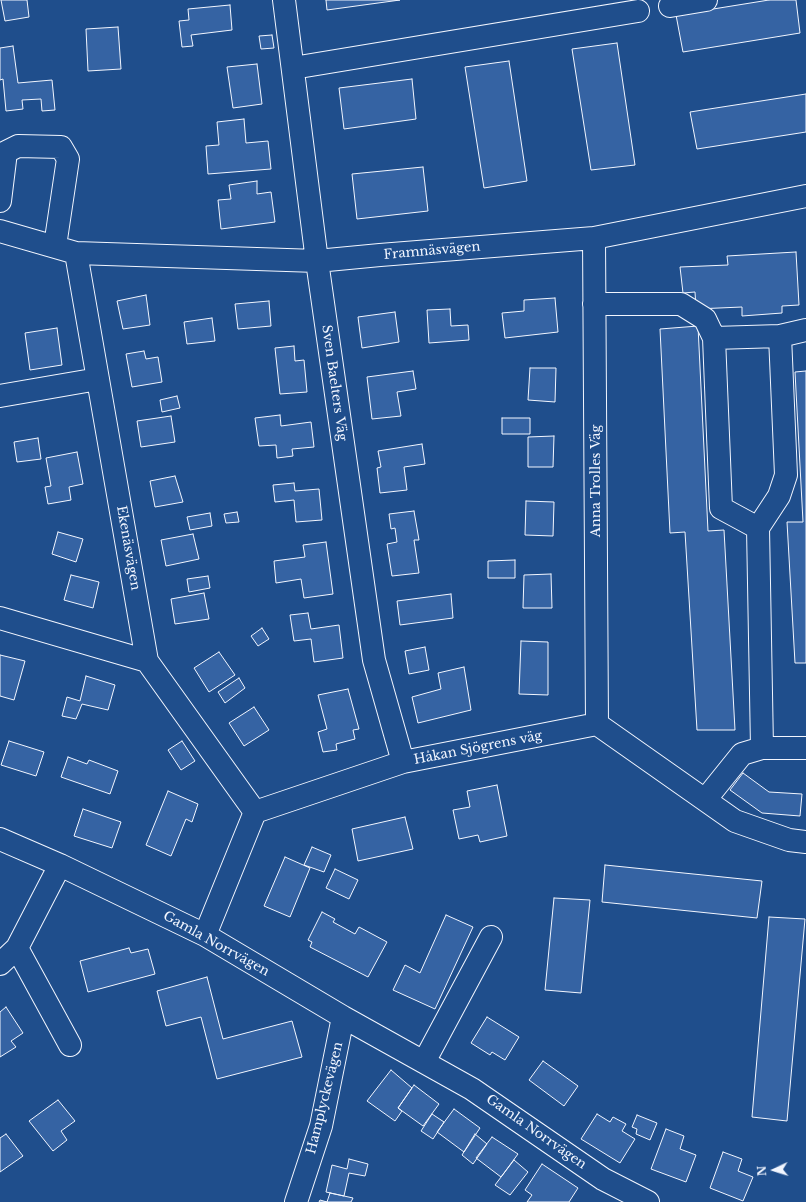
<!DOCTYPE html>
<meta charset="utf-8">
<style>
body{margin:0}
#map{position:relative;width:806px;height:1202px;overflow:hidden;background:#1f4e8c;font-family:"Libre Baskerville",serif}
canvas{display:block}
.north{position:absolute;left:754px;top:1150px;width:40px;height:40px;-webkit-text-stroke:3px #1f4e8c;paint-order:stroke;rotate:266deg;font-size:11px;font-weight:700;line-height:16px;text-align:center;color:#f2f6ff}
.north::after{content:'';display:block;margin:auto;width:14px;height:18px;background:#f2f6ff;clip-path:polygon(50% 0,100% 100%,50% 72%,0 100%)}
</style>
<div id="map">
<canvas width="806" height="1202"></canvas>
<div class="north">N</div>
</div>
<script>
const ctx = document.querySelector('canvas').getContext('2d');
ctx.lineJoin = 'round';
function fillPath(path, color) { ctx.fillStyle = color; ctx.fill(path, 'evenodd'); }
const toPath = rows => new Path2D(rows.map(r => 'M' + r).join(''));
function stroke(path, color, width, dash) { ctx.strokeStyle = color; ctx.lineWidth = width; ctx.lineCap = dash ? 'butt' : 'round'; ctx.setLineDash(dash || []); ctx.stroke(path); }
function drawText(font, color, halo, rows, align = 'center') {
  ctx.font = font + ' "Libre Baskerville",serif'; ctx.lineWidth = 3; ctx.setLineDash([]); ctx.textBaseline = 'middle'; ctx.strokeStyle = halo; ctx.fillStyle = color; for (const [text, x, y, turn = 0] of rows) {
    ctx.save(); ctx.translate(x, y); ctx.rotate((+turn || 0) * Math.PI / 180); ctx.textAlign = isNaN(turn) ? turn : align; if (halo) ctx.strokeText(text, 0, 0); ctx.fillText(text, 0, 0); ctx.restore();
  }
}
const building = toPath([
 [1,0,27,0,29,17,5,21,1,0],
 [326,0,400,0,327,10,326,0],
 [769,0,796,0,800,33,683,52,676,15,769,0],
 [230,5,232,30,191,35,193,46,182,47,179,21,189,20,188,9,230,5],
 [118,27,121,69,88,71,86,29,118,27],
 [272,35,274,48,261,49,259,36,272,35],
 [617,43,635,165,591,170,572,49,617,43],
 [13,46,18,83,52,80,55,110,42,111,41,99,22,100,23,109,6,111,3,79,0,80,0,48,13,46],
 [509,61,527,181,484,188,465,67,509,61],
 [257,64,262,104,233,108,227,67,257,64],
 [412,79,416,119,344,129,339,88,412,79],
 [806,94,806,132,697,149,690,112,806,94],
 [244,119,246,143,268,141,271,169,208,174,206,146,219,145,217,122,244,119],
 [423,167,428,211,357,219,352,174,423,167],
 [257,181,257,194,271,192,275,222,221,229,218,200,231,199,229,185,257,181],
 [796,252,799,305,782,306,782,313,742,316,742,307,696,309,695,292,683,293,680,267,728,265,727,256,796,252],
 [146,295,150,325,123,329,117,301,146,295],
 [555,298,558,332,505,338,502,313,524,311,524,300,555,298],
 [269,301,271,326,238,329,235,304,269,301],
 [450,309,451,326,468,325,469,340,429,343,427,310,450,309],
 [395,312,399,342,362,348,358,317,395,312],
 [212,318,215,341,187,344,184,322,212,318],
 [698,326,708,531,724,530,735,730,697,730,685,532,670,533,660,329,698,326],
 [57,328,62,365,30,370,25,333,57,328],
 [294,346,295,361,304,360,307,392,280,394,275,348,294,346],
 [144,351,146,359,158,357,162,382,132,387,126,354,144,351],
 [530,368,556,368,555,402,528,400,530,368],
 [413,371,416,389,397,392,401,416,372,419,367,377,413,371],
 [806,371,806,663,795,663,787,522,803,522,795,372,806,371],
 [177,396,180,408,162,412,160,400,177,396],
 [280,415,281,426,311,422,314,447,292,449,293,456,277,458,276,445,259,446,255,418,280,415],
 [171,416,175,442,141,447,137,421,171,416],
 [502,418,530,418,530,434,502,434,502,418],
 [554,436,553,467,528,467,528,437,554,436],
 [38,438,41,459,17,462,14,442,38,438],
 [422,444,425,464,404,467,407,490,380,493,377,468,381,467,378,451,422,444],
 [77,452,83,484,69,487,71,500,48,504,45,487,51,486,46,458,77,452],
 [175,476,183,502,155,507,150,481,175,476],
 [294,483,295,491,319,489,322,520,296,522,294,500,275,502,273,485,294,483],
 [526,501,554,502,553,536,525,535,526,501],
 [414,511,419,540,414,540,419,573,392,576,387,544,397,542,395,528,391,529,389,514,414,511],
 [237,512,239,522,226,523,224,514,237,512],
 [210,513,212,526,190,530,187,517,210,513],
 [58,532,83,539,76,562,52,554,58,532],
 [193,534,199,559,166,566,161,540,193,534],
 [326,542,333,594,304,598,301,579,276,583,274,561,305,557,303,545,326,542],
 [515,560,515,578,488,578,488,561,515,560],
 [551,574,552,608,523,608,524,575,551,574],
 [71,575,99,582,93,608,64,600,71,575],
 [208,576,210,588,189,592,187,579,208,576],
 [204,593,209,619,175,624,171,599,204,593],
 [451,594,453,618,400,625,397,601,451,594],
 [308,613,311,629,339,625,343,658,314,662,311,639,294,641,290,615,308,613],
 [262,628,269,639,258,646,251,636,262,628],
 [521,641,548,642,548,695,519,694,521,641],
 [425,647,429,670,409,674,405,651,425,647],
 [219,652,235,675,209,692,194,668,219,652],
 [0,655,25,661,14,700,0,696,0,655],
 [464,667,471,710,418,723,412,697,441,689,438,673,464,667],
 [86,676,115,685,108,710,82,704,76,719,62,716,67,697,80,701,86,676],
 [239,678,245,688,225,703,218,692,239,678],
 [348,689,359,729,353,730,355,739,336,744,337,750,323,752,318,732,327,729,318,695,348,689],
 [254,707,269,730,244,746,229,723,254,707],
 [9,741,44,752,36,776,1,765,9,741],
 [182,741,195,761,181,770,168,750,182,741],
 [68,757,87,764,89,760,118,771,110,794,61,777,68,757],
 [743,773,769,792,802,794,800,816,762,813,730,790,743,773],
 [497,785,507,836,480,842,478,835,459,839,453,810,470,807,467,791,497,785],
 [168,791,198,804,192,822,186,819,171,856,146,845,168,791],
 [83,809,121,822,112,848,74,836,83,809],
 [405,817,413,849,358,861,352,829,405,817],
 [312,847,331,855,324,872,304,865,312,847],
 [285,857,310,868,290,917,264,906,285,857],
 [605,865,762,881,757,918,602,902,605,865],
 [335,869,358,880,349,899,326,888,335,869],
 [554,898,590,900,581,993,545,990,554,898],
 [322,912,335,919,333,922,355,934,359,927,387,942,368,977,310,947,312,942,308,940,322,912],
 [446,915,473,927,435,1009,393,990,405,965,420,973,446,915],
 [769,917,805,919,787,1121,752,1117,769,917],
 [129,948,131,953,148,949,155,974,88,992,80,961,129,948],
 [207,977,223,1039,292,1021,302,1057,217,1079,201,1017,166,1026,157,991,207,977],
 [6,1007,23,1033,11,1041,16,1047,0,1057,0,1012,6,1007],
 [487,1017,519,1037,505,1060,492,1052,490,1055,471,1043,487,1017],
 [543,1061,578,1086,564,1106,529,1080,543,1061],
 [391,1070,412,1088,398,1108,402,1111,395,1121,367,1101,391,1070],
 [414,1085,439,1104,423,1126,398,1108,414,1085],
 [58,1100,75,1121,61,1131,67,1140,53,1151,29,1121,58,1100],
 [454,1109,480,1128,464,1152,437,1132,454,1109],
 [432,1114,444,1122,433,1139,421,1131,432,1114],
 [597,1114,610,1122,613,1117,626,1124,622,1131,635,1139,620,1163,581,1139,597,1114],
 [637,1115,657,1123,650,1140,636,1134,637,1129,632,1127,637,1115],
 [666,1129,684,1136,680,1149,696,1155,686,1182,651,1169,666,1129],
 [6,1134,23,1156,0,1172,0,1138,6,1134],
 [475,1134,487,1144,473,1164,462,1155,475,1134],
 [492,1137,518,1154,501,1177,476,1158,492,1137],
 [723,1152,742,1159,738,1171,753,1177,743,1201,710,1188,723,1152],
 [349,1159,368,1164,365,1176,349,1173,344,1196,326,1192,332,1165,347,1169,349,1159],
 [514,1160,528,1172,510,1195,495,1185,514,1160],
 [542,1164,578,1188,569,1202,527,1202,532,1195,525,1190,542,1164],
 [330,1193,344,1196,353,1198,351,1202,319,1202,320,1200,327,1202,330,1193]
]);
fillPath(building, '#3563a3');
stroke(building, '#f2f6ff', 1);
const minor = toPath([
 [284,0,317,261,374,660,403,762],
 [670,6,706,0],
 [293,68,638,11],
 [0,201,6,152,18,146,61,147,68,159,55,246],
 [0,231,76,253,317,261,380,255,594,238,806,196],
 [594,238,597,724],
 [76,253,147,661,255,812],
 [594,304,681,304,705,319,714,338,721,508,758,528,762,748],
 [714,338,780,336,806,330],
 [0,396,98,379],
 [758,528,779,496,786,475,780,336],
 [0,618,147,661],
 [705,800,742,754,762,748,806,748],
 [0,839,60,865,205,935,343,1017,472,1089,603,1179,648,1202],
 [205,935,255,812,403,762,597,724,735,821,789,840,806,842],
 [17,948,70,1045],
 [0,964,17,948,60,865],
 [424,1062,491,937],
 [296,1202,321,1126,343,1017]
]);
stroke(minor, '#f2f6ff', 24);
stroke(minor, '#1f4e8c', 22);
drawText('13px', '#f2f6ff', '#1f4e8c', [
 ["Framnäsvägen",432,251,-5],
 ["Sven Baelters Väg",334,383,82],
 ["Anna Trolles Väg",596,481,-90],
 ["Ekenäsvägen",128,548,80],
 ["Håkan Sjögrens väg",478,748,-11],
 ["Gamla Norrvägen",216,944,29],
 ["Hamplyckevägen",325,1098,-76],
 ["Gamla Norrvägen",536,1132,35]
]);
</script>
